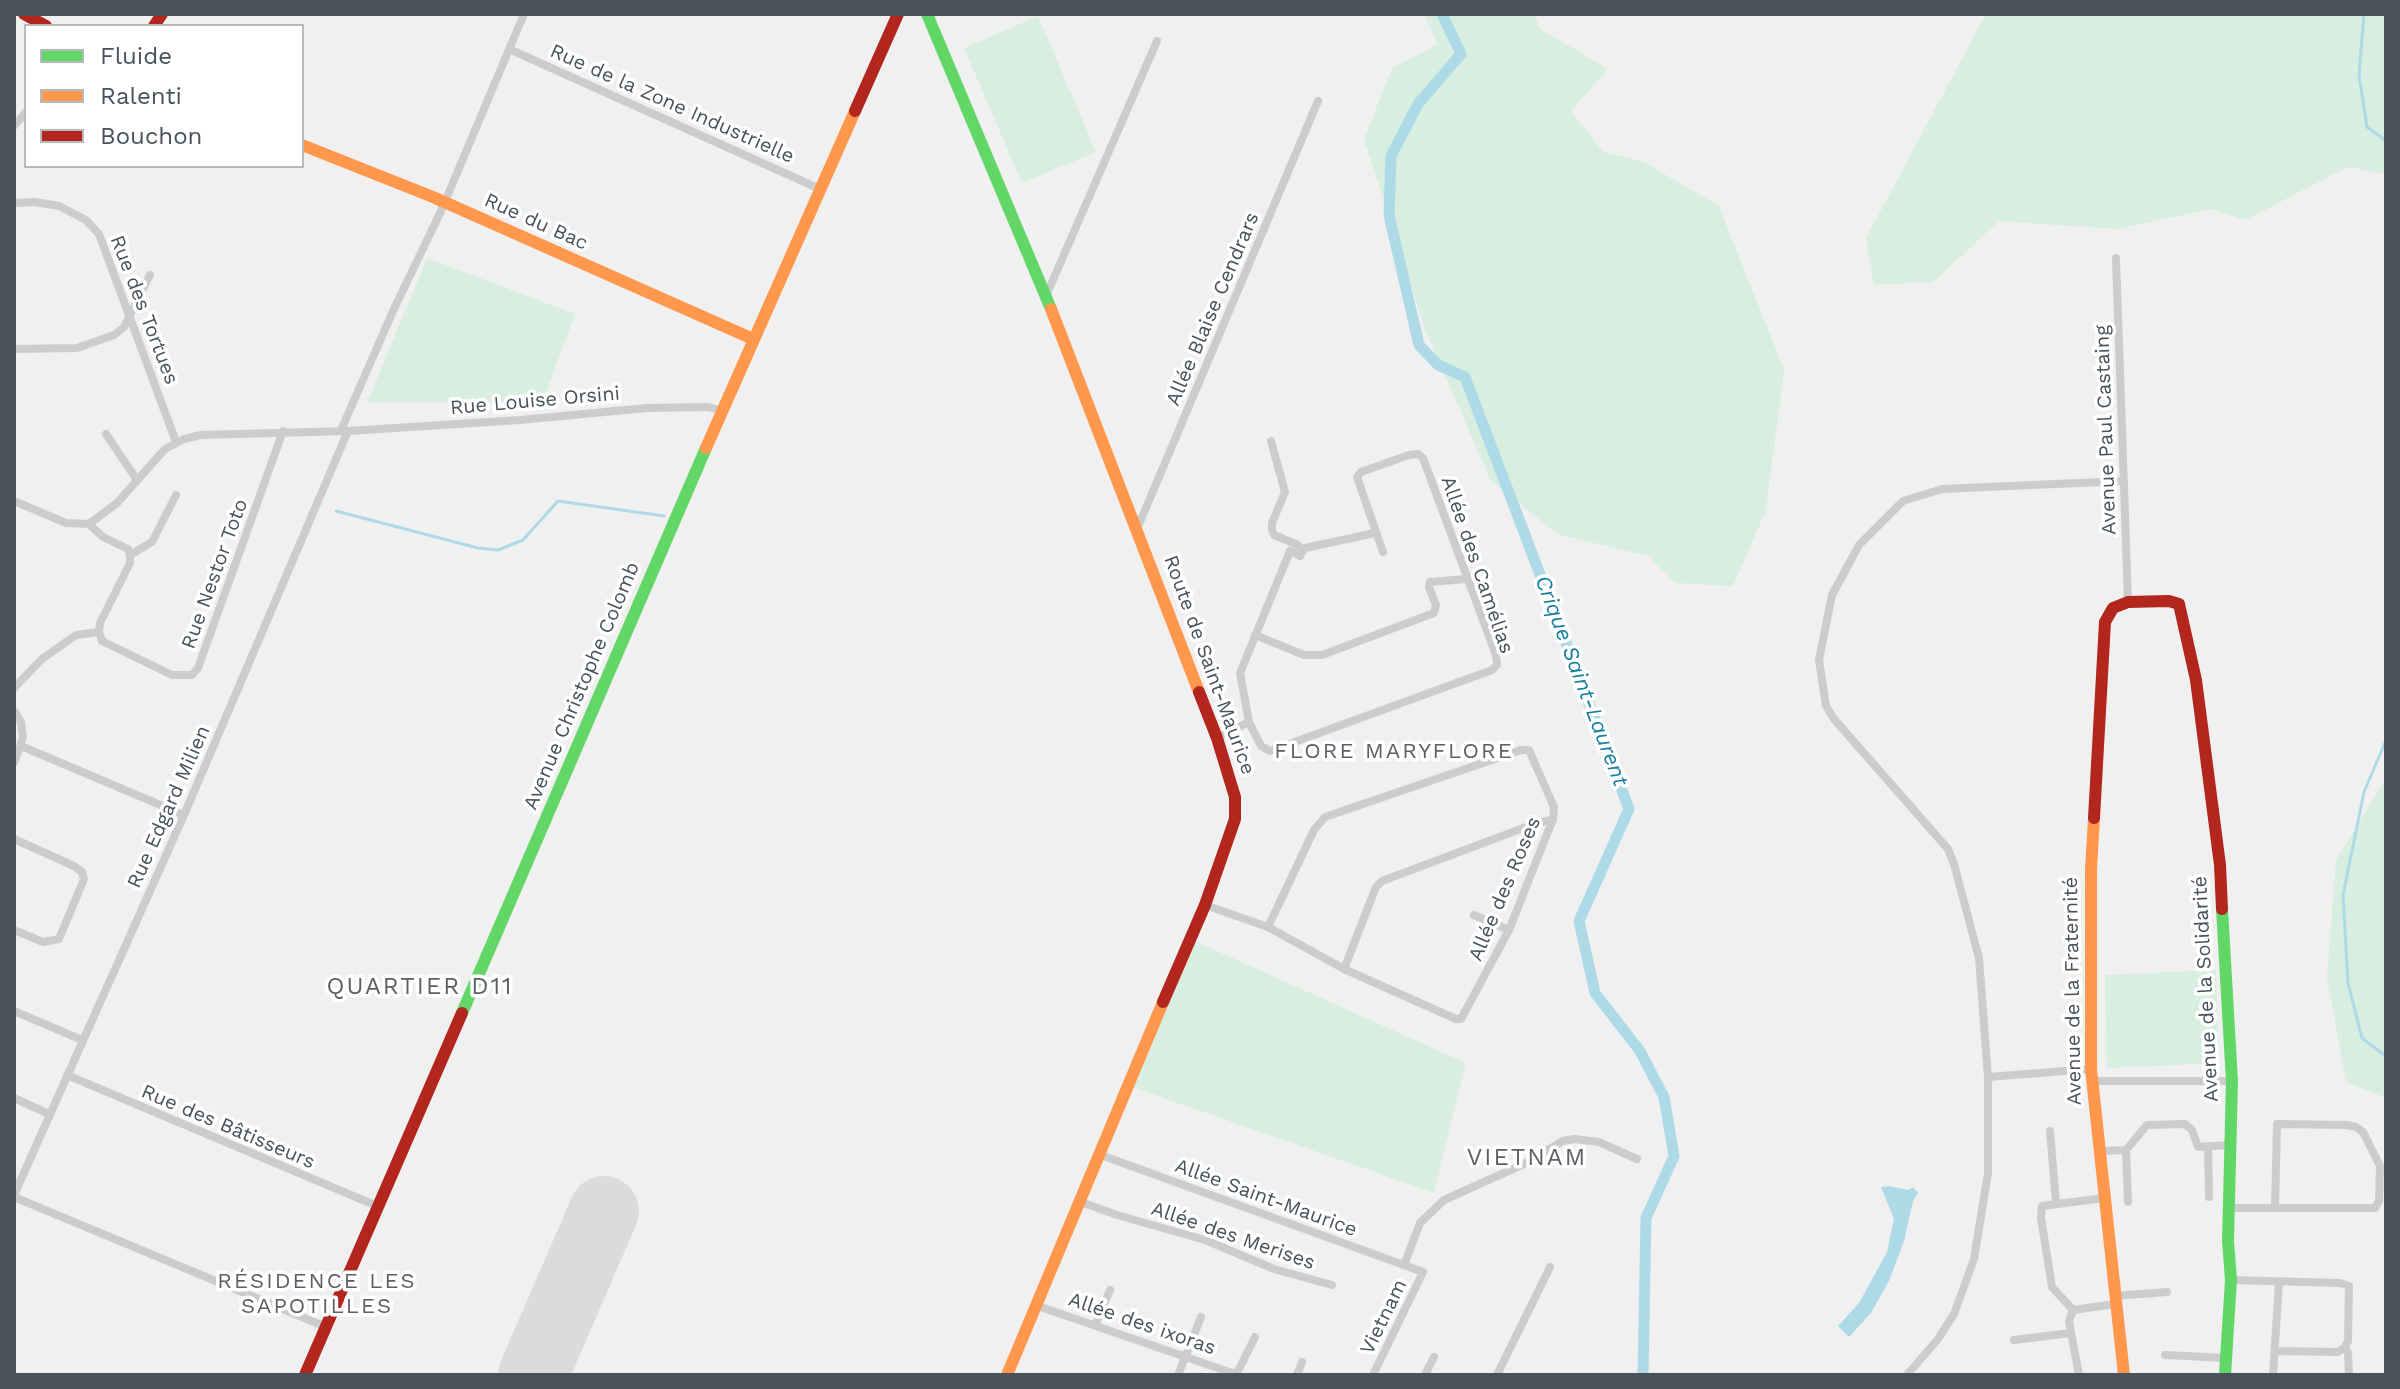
<!DOCTYPE html>
<meta charset="utf-8">
<style>
body{margin:0}
#map{position:relative;width:2400px;height:1389px;overflow:hidden;background:#f1f0f0;font-family:"Work Sans",sans-serif}
canvas{display:block}
.frame{position:absolute;inset:0;border:16px solid #49525b;pointer-events:none}
.legend{position:absolute;left:24px;top:24px;width:280px;height:144px;box-sizing:border-box;background:#fff;border:2px solid #b6babd;margin:0;padding:10px 14px;list-style:none;font-size:24px;color:#49525b}
.legend li{display:flex;align-items:center;gap:16px;height:40px}
.legend b{width:40px;border:2px solid #b6babd}
</style>
<div id="map">
<canvas width="2400" height="1389"></canvas>
<div class="frame"></div>
<ul class="legend">
<li><b style="height:10px;background:#63d668"></b>Fluide</li>
<li><b style="height:10px;background:#ff974d"></b>Ralenti</li>
<li><b style="height:10px;background:#b3261e"></b>Bouchon</li>
</ul>
</div>
<script>
const ctx = document.querySelector('canvas').getContext('2d');
ctx.lineJoin = 'round';
function fillPath(path, color) { ctx.fillStyle = color; ctx.fill(path, 'evenodd'); }
const toPath = rows => new Path2D(rows.map(r => 'M' + r).join(''));
function stroke(path, color, width, dash) { ctx.strokeStyle = color; ctx.lineWidth = width; ctx.lineCap = dash ? 'butt' : 'round'; ctx.setLineDash(dash || []); ctx.stroke(path); }
function drawText(font, color, halo, rows, align = 'center') {
  ctx.font = font + ' "Work Sans",sans-serif'; ctx.lineWidth = 7; ctx.setLineDash([]); ctx.textBaseline = 'middle'; ctx.strokeStyle = halo; ctx.fillStyle = color; for (const [text, x, y, turn = 0] of rows) {
    ctx.save(); ctx.translate(x, y); ctx.rotate((+turn || 0) * Math.PI / 180); ctx.textAlign = isNaN(turn) ? turn : align; if (halo) ctx.strokeText(text, 0, 0); ctx.fillText(text, 0, 0); ctx.restore();
  }
}
fillPath(toPath([
 [1424,14,1535,14,1539,28,1608,69,1571,111,1603,152,1644,162,1719,206,1784,369,1766,510,1733,586,1675,583,1648,556,1557,534,1490,479,1425,329,1364,139,1392,68,1438,44],
 [1986,14,2386,14,2386,174,2348,167,2245,220,2212,209,2116,229,1999,221,1933,282,1874,285,1866,238],
 [1038,16,1096,152,1022,183,964,48],
 [427,258,575,314,543,400,537,398,535,402,367,403],
 [2386,779,2386,1098,2346,1082,2327,978,2336,860],
 [1190,939,1466,1063,1434,1193,1127,1085],
 [2216,970,2219,1063,2107,1068,2105,975]
]), '#d7eee0');
fillPath(toPath([
 [1889,1186,1908,1190,1913,1187,1918,1193,1913,1201,1904,1241,1889,1281,1871,1313,1849,1337,1838,1326,1859,1303,1887,1252,1894,1219,1881,1187]
]), '#aedae8');
stroke(toPath([
 [2364,14,2359,75,2367,127,2386,141],
 [336,511,478,548,498,550,523,540,558,501,664,516],
 [2386,740,2364,792,2343,895,2348,983,2362,1038,2383,1054,2386,1053]
]), '#aedae8', 3);
stroke(toPath([
 [1442,14,1461,54,1418,104,1391,156,1389,215,1419,345,1438,365,1465,377,1629,809,1579,921,1595,993,1640,1051,1664,1097,1674,1156,1646,1218,1643,1375]
]), '#aedae8', 11);
stroke(toPath([
 [586,1253,615,1227,617,1222,615,1214,604,1211],
 [544,1375,542,1361,546,1345]
]), '#dcdbdc', 28);
stroke(toPath([
 [533,1375,604,1211]
]), '#dcdbdc', 70);
stroke(toPath([
 [509,49,820,189],
 [14,126,26,112],
 [14,203,35,202,59,206,86,220,99,234,176,442],
 [2116,258,2128,602],
 [1046,296,1157,41],
 [14,349,77,348,114,335,124,327,150,275],
 [341,430,393,311,441,211,524,14],
 [106,434,137,480],
 [1271,441,1285,492,1272,523,1272,530,1274,535,1298,545,1300,556],
 [14,501,66,523,89,524,117,503,165,449,184,439,201,435,348,431,520,420,647,408,708,407,723,411],
 [89,524,103,537,128,549,130,555,130,563,100,623,99,632,102,641,172,675,192,675,198,668,283,431],
 [1137,529,1318,101],
 [130,555,152,542,176,495],
 [1300,555,1305,548,1375,533],
 [1300,556,1290,551,1240,673,1249,722,1261,746,1270,751,1492,670,1497,665,1496,655,1423,458,1418,454,1409,455,1361,472,1357,477,1383,552],
 [1255,635,1304,655,1322,655,1434,613,1436,605,1429,587,1430,582,1466,579],
 [14,688,42,659,76,635,99,632],
 [14,711,21,722,23,737,14,763],
 [1217,738,1249,722],
 [21,746,184,815],
 [14,839,74,866,82,872,84,879,59,939,43,942,14,930],
 [1205,905,1268,927,1344,969,1456,1019,1461,1019,1509,930,1553,819,1554,807,1529,750,1521,750,1325,817,1314,830,1268,927],
 [1474,915,1509,930],
 [1344,969,1376,887,1382,881,1526,827,1553,819],
 [14,1011,82,1040],
 [67,1075,377,1206],
 [1988,1077,1979,958,1954,864,1948,849,1834,719,1826,706,1819,660,1832,595,1859,545,1903,501,1942,489,2124,481],
 [2092,1081,2232,1081],
 [14,1098,49,1114],
 [2050,1131,2056,1203],
 [2208,1147,2209,1197],
 [2126,1150,2128,1202],
 [2099,1151,2126,1150,2147,1125,2185,1124,2192,1130,2198,1147,2230,1145],
 [1098,1154,1423,1272,1373,1375],
 [14,1195,184,815,348,431],
 [14,1197,326,1327],
 [1078,1201,1117,1215,1205,1240,1274,1269,1332,1285],
 [2229,1208,2375,1208,2379,1201,2380,1166,2363,1132,2356,1127,2347,1125,2277,1124,2275,1208],
 [1404,1265,1420,1223,1444,1200,1526,1163,1563,1141,1574,1139,1599,1142,1637,1159],
 [2231,1280,2340,1283,2349,1286,2348,1341,2345,1347,2348,1353,2349,1375],
 [2114,1296,2167,1292],
 [1035,1305,1238,1375],
 [2073,1310,2052,1287,2041,1218,2042,1206,2104,1198],
 [1095,1325,1110,1290],
 [2014,1340,2071,1333],
 [2275,1351,2338,1352,2345,1347],
 [2165,1355,2226,1358],
 [1178,1375,1201,1317],
 [1236,1375,1255,1337],
 [1297,1375,1302,1362],
 [1425,1375,1434,1357],
 [1497,1375,1550,1267],
 [1907,1375,1938,1339,1954,1314,1974,1259,1988,1173,1988,1077,2091,1069],
 [2079,1375,2069,1322,2073,1310,2115,1304],
 [2273,1375,2279,1282]
]), '#cbccce', 8);
stroke(toPath([
 [927,14,1051,309],
 [2222,909,2232,1081,2228,1241,2231,1280,2225,1375],
 [462,1013,706,448]
]), '#63d668', 12);
stroke(toPath([
 [302,145,433,197,753,339],
 [1051,309,1199,692],
 [706,448,855,111],
 [2094,818,2091,869,2091,1069,2124,1375],
 [1007,1375,1163,1002]
]), '#ff974d', 12);
stroke(toPath([
 [24,14,46,26],
 [154,26,162,14],
 [855,111,898,14],
 [2094,818,2105,622,2113,608,2128,602,2169,601,2179,604,2196,680,2220,865,2222,909],
 [1163,1002,1205,905,1235,819,1235,797,1217,738,1199,692],
 [305,1375,462,1013]
]), '#b3261e', 12);
drawText('20px', '#49525b', '#fff', [
 ["Rue de la Zone Industrielle",672,104,24],
 ["Rue du Bac",536,222,24],
 ["Allée Blaise Cendrars",1213,309,-67],
 ["Rue des Tortues",144,310,69],
 ["Rue Louise Orsini",535,401,-5],
 ["Avenue Paul Castaing",2106,430,-92],
 ["Allée des Camélias",1477,565,71],
 ["Rue Nestor Toto",215,574,-70],
 ["Route de Saint-Maurice",1209,665,70],
 ["Avenue Christophe Colomb",582,686,-67],
 ["Rue Edgard Milien",169,807,-66],
 ["Allée des Roses",1505,889,-67],
 ["Avenue de la Solidarité",2206,989,-93],
 ["Avenue de la Fraternité",2073,991,-91],
 ["Rue des Bâtisseurs",228,1127,23],
 ["Allée Saint-Maurice",1266,1198,20],
 ["Allée des Merises",1233,1236,19],
 ["Vietnam",1384,1317,-64],
 ["Allée des ixoras",1142,1324,19]
]);
drawText('italic 22px', '#177ea0', '#fff', [
 ["Crique Saint-Laurent",1581,681,69]
]);
ctx.letterSpacing = '2px';
drawText('22px', '#5c5f64', '#fff', [
 ["FLORE MARYFLORE",1394,752],
 ["RÉSIDENCE LES",317,1282],
 ["SAPOTILLES",317,1307]
]);
ctx.letterSpacing = '0px';
ctx.letterSpacing = '2px';
drawText('24px', '#5c5f64', '#fff', [
 ["QUARTIER D11",420,987],
 ["VIETNAM",1527,1158]
]);
ctx.letterSpacing = '0px';
</script>
